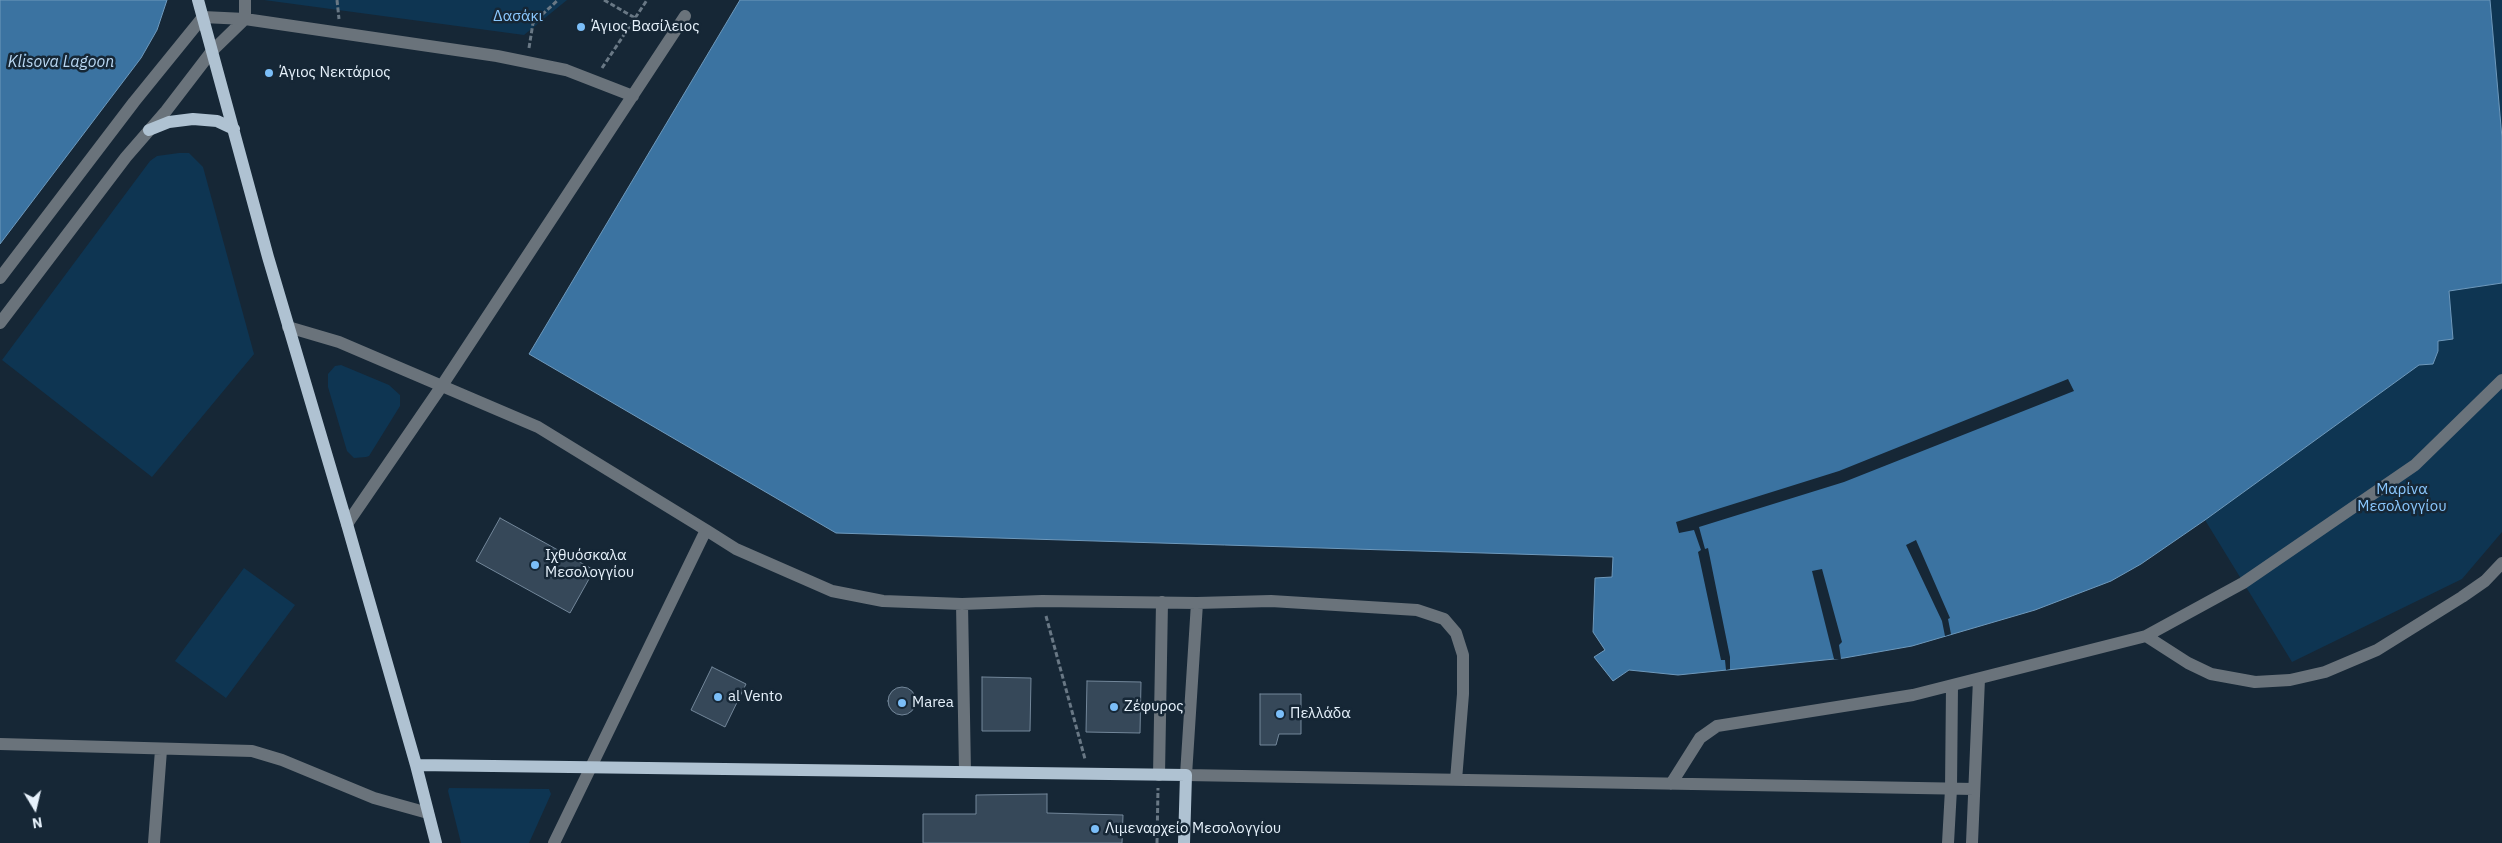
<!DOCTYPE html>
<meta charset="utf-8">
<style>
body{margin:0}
#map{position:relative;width:2502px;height:843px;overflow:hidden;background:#162736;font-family:"IBM Plex Sans",sans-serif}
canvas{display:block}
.north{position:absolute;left:10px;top:783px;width:50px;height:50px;-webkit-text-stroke:4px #162736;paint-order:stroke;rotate:171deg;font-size:14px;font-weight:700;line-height:20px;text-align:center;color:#e6f1fb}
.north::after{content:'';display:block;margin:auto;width:18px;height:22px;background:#e6f1fb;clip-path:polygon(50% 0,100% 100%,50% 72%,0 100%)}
</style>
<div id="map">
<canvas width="2502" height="843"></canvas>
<div class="north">N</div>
</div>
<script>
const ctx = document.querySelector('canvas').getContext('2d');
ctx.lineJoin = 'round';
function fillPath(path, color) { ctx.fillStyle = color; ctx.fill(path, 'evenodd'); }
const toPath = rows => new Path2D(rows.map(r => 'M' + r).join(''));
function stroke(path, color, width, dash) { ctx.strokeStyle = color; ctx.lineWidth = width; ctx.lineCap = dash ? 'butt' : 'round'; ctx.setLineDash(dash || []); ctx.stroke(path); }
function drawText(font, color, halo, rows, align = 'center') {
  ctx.font = font + ' "IBM Plex Sans",sans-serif'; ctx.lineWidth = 5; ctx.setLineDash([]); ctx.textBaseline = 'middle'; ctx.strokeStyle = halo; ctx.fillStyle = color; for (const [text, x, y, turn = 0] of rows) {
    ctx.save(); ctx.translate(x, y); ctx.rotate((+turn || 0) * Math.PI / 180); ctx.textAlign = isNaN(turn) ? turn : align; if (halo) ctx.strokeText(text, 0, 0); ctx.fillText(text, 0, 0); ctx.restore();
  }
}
fillPath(toPath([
 [264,0,567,0,524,35],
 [2490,0,2502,0,2502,138],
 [179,153,189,153,203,167,254,354,152,477,2,360,150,161,157,156],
 [2502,283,2502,532,2462,579,2292,662,2205,520,2419,365,2433,364,2438,351,2437,341,2453,339,2449,291],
 [341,365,389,385,400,395,400,406,369,456,366,457,354,458,347,451,328,387,328,374,335,366],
 [244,568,295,605,226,698,175,661],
 [449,788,549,789,551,794,529,843,461,843,448,791]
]), '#0e3552');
const water = toPath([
 [0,0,167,0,157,30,141,58,0,244,0,0],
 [740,0,2490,0,2502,138,2502,283,2449,291,2453,339,2438,341,2438,351,2433,364,2419,365,2205,520,2141,564,2111,581,2035,610,1912,646,1844,658,1678,675,1629,670,1613,681,1594,657,1605,650,1593,632,1595,578,1612,577,1613,557,836,533,529,354,740,0]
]);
fillPath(water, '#3b73a1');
stroke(water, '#6e99bc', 1);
fillPath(toPath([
 [2068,379,2074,391,1844,482,1699,527,1705,549,1708,548,1730,657,1730,669,1726,670,1725,660,1721,660,1698,552,1701,550,1694,530,1679,533,1676,522,1839,471],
 [1916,540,1950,618,1948,619,1951,634,1945,636,1942,621,1906,545],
 [1822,569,1842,642,1839,645,1841,659,1834,659,1812,571]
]), '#162736');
const building = toPath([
 [500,518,594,570,570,613,476,561,500,518],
 [712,667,746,684,725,727,691,710,712,667],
 [982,677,1031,678,1030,731,982,731,982,677],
 [1087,681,1141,682,1140,733,1086,732,1087,681],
 '888 701a14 14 0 1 1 28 0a14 14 0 1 1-28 0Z',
 [1260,694,1301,694,1301,734,1279,734,1276,745,1260,745,1260,694],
 [1047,794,1047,813,1123,815,1122,843,923,843,923,814,976,814,976,795,1047,794]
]);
fillPath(building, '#364859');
stroke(building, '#73879a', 1);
stroke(toPath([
 [337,0,339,19],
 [604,0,635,18],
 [529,48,533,23,558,0],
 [602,68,647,0],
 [1046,616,1085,759],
 [1157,843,1158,788]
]), '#697885', 3, [5, 2.5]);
stroke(toPath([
 [245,19,245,0],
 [0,278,134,102,203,17,245,19,497,56,566,70,633,96],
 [0,323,126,157,166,111,212,51,245,19],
 [288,327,339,342,538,427,706,530,554,843],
 [347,524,441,387,685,16],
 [706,530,736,549,832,591,883,601,962,604,1042,601,1197,603,1271,601,1417,610,1444,619,1456,633,1463,655,1463,694,1456,780],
 [1197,603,1186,775,1974,789],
 [962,604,965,772],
 [2146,636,2188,663,2211,674,2255,682,2290,680,2325,672,2377,650,2462,597,2485,581,2502,563],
 [0,744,252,751,282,760,374,798,428,813],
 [1159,775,1162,602],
 [1671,784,1700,738,1717,726,1913,695,2146,636,2243,583,2415,465,2502,380],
 [154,843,161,750],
 [1948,843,1951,789,1952,686],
 [1972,843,1979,679]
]), '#6a737b', 12);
stroke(toPath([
 [198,0,268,257,347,524,416,765,436,843],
 [149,130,169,122,193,119,217,121,234,129],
 [416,765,1186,775,1184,843]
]), '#afc2d2', 12);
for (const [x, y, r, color] of [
 [581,27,5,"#7bbef8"],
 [269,73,5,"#7bbef8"],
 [535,565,5,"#7bbef8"],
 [718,697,5,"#7bbef8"],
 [902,703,5,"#7bbef8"],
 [1114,707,5,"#7bbef8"],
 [1280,714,5,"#7bbef8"],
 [1095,829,5,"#7bbef8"]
]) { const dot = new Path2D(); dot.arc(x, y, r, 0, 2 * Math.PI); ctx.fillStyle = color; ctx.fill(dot); stroke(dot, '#162736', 2); }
drawText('15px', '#8bc8fe', '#162736', [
 ["Δασάκι",518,17],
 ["Μαρίνα",2402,490],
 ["Μεσολογγίου",2402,507]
]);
drawText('15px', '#e6f1fb', '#162736', [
 ["Άγιος Βασίλειος",591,27],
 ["Άγιος Νεκτάριος",279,73],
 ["Ιχθυόσκαλα",545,556],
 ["Μεσολογγίου",545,573],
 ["al Vento",728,697],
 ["Marea",912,703],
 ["Ζέφυρος",1124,707],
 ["Πελλάδα",1290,714],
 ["Λιμεναρχείο Μεσολογγίου",1105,829]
], 'left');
drawText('italic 16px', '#bad8f3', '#162736', [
 ["Klisova Lagoon",61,62]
]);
</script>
